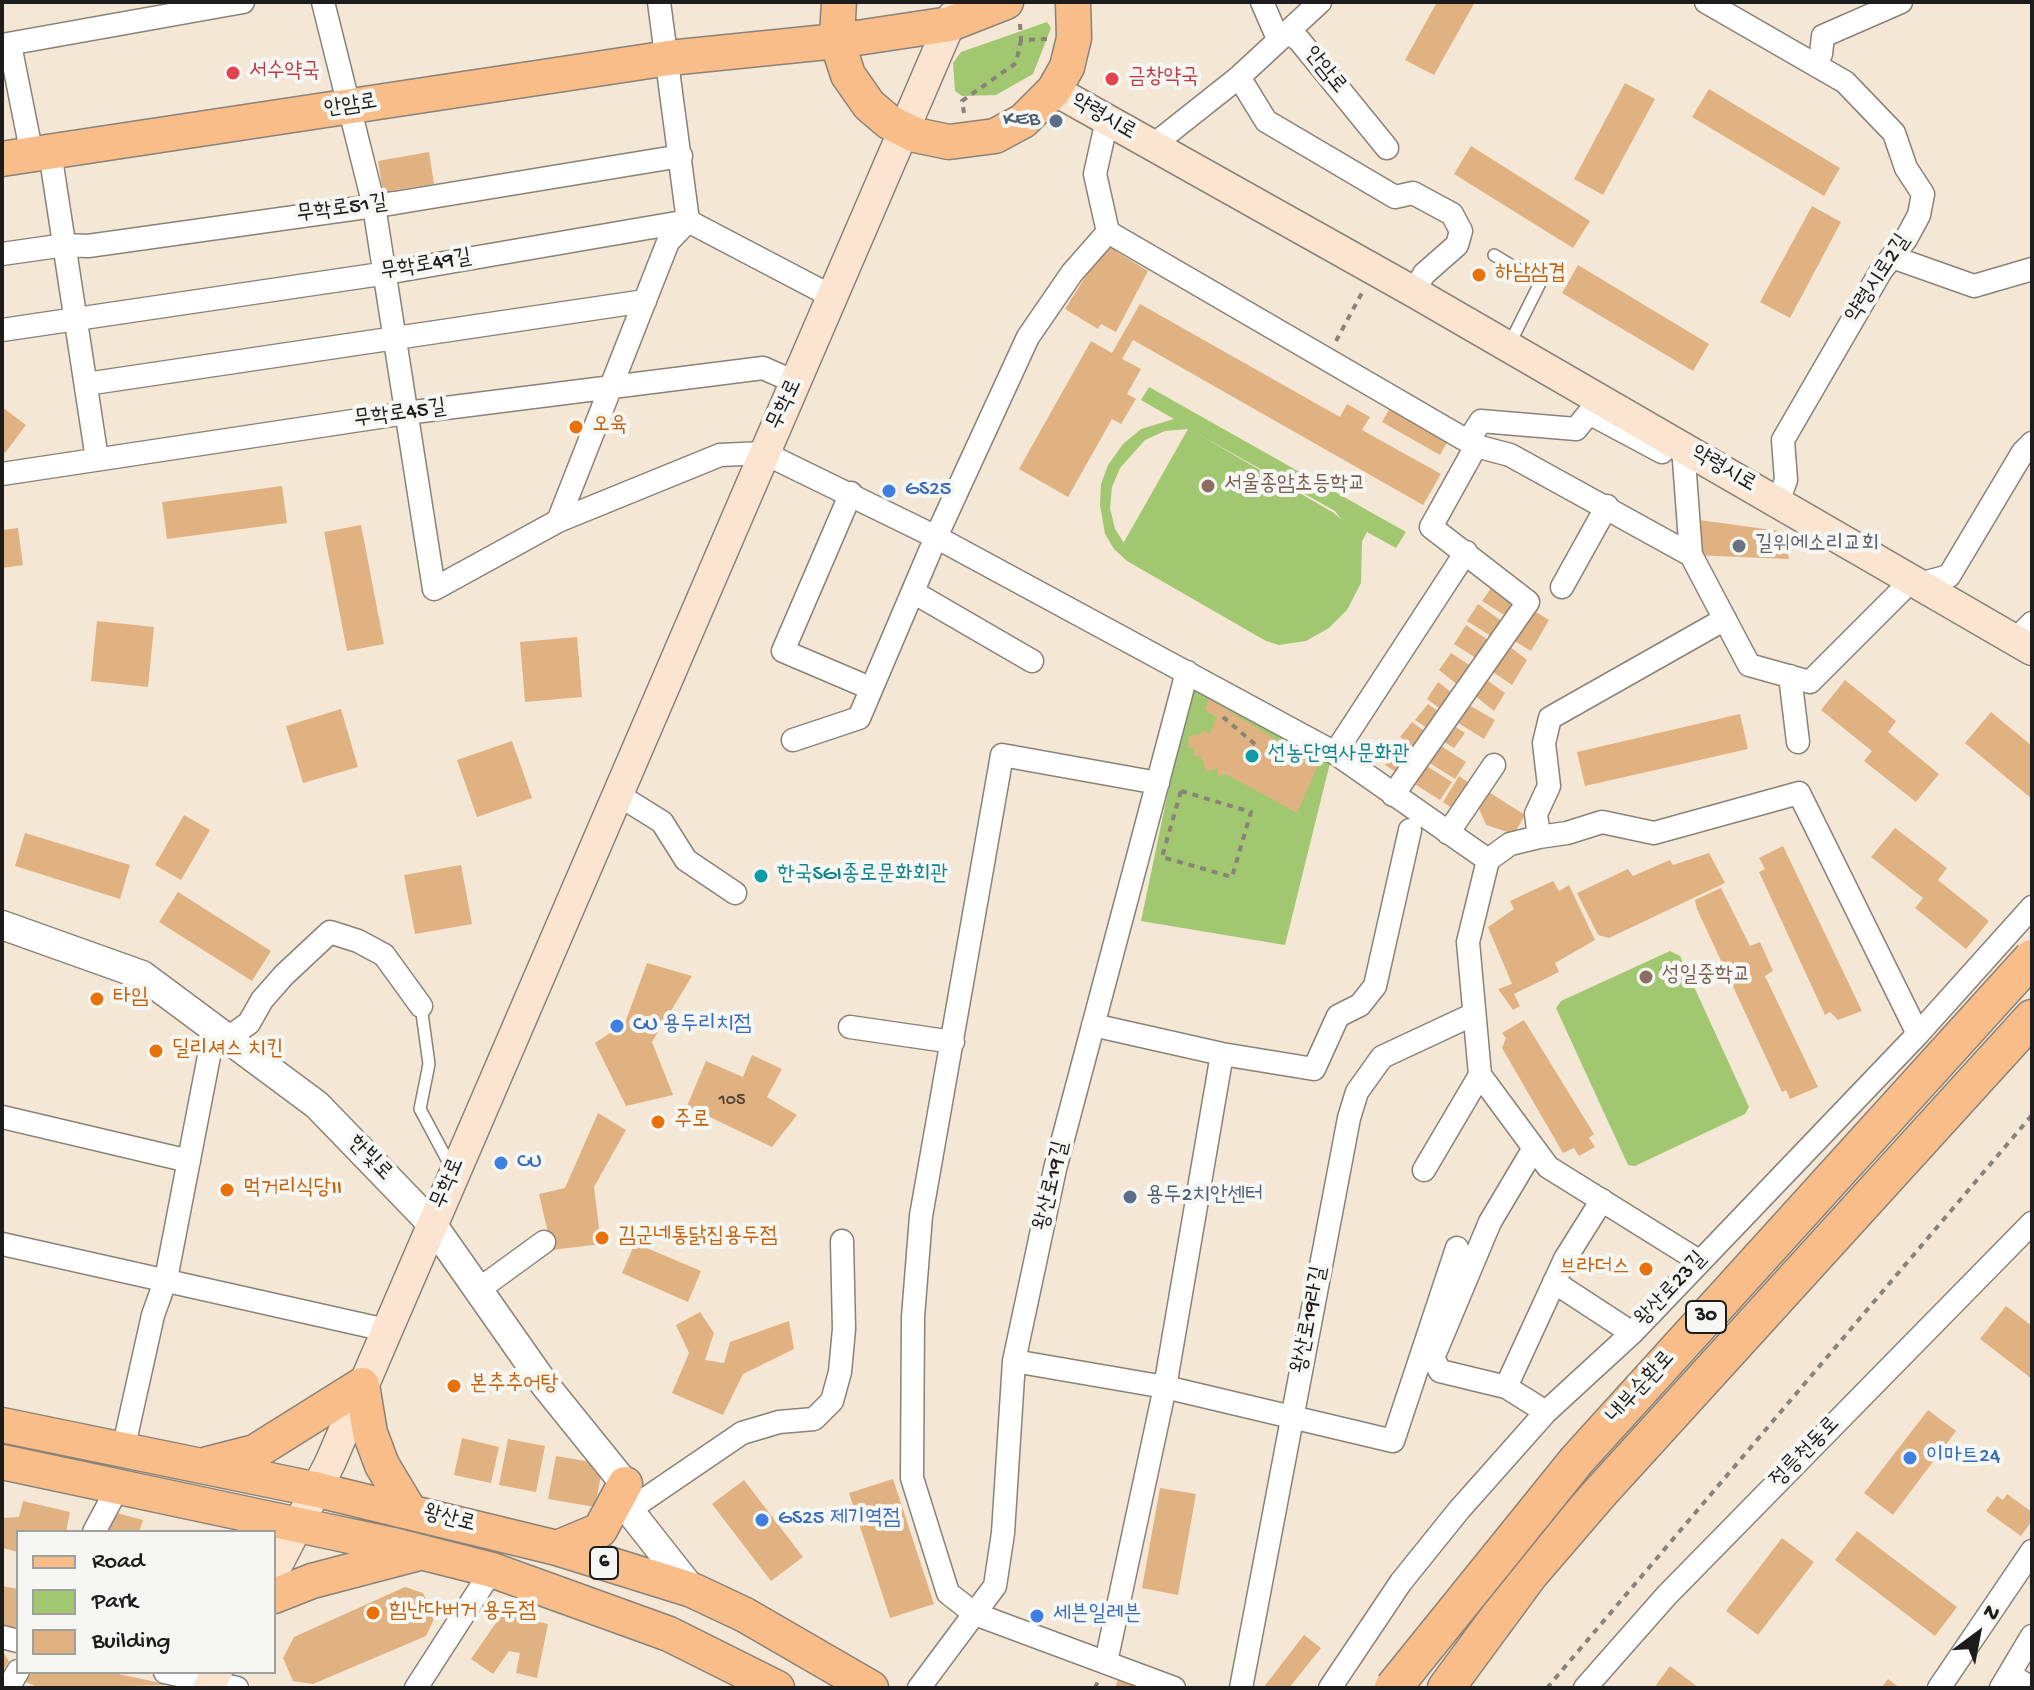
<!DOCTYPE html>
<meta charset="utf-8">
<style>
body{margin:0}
#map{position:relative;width:2034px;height:1690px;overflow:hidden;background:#f4e7d5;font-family:"Gochi Hand",sans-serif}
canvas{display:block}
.frame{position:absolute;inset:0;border:4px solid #1c1c1c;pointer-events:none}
.legend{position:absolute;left:16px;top:1530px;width:260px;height:144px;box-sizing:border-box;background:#f6f6f2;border:2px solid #9f9f9c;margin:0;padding:10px 14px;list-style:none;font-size:24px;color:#1c1c1c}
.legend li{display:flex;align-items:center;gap:16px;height:40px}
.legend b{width:40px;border:2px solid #9f9f9c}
.north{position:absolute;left:1938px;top:1594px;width:80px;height:80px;-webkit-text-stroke:6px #f6f6f2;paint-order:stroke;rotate:32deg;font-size:22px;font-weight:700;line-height:32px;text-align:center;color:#1c1c1c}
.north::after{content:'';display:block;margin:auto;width:28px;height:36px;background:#1c1c1c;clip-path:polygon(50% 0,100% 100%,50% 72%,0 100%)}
</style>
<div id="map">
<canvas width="2034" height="1690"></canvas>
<div class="frame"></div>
<ul class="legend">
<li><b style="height:10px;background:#f8bd89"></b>Road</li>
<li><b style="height:22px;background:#a2c771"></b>Park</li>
<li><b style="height:22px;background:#e1b281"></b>Building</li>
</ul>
<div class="north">N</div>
</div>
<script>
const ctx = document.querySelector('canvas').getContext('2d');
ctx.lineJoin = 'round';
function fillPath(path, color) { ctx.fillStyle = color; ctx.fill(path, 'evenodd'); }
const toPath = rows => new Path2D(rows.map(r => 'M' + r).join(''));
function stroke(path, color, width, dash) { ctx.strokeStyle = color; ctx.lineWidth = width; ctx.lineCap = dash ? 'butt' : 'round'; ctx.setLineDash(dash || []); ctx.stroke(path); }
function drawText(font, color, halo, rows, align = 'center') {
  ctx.font = font + ' "Gochi Hand","Poor Story",sans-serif'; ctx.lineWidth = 8; ctx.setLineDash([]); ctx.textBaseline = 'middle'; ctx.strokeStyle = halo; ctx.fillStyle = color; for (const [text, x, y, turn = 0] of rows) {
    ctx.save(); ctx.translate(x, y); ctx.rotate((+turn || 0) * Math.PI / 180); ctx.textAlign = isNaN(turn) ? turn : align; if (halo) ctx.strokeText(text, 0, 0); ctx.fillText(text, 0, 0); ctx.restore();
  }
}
fillPath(toPath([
 [1047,22,1051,28,1033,74,996,95,962,96,955,91,953,63,961,52],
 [1149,387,1406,532,1396,548,1367,532,1362,541,1361,583,1347,610,1329,628,1306,641,1279,645,1266,641,1127,561,1114,549,1105,534,1100,505,1101,484,1108,465,1123,444,1141,429,1174,419,1141,400],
 [1188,429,1124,542,1126,546,1115,529,1110,508,1112,487,1120,468,1145,440,1165,431],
 [1191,430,1335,511,1342,520,1334,513],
 [1194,685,1331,759,1285,945,1141,921,1176,753],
 [1670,951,1680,956,1749,1107,1745,1114,1635,1166,1628,1165,1556,1008,1561,1001]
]), '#a2c771');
fillPath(toPath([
 [2032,948,2032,1056,1619,1510,1477,1688,1381,1688]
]), '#f4e7d5');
fillPath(toPath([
 [1437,2,1475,2,1434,75,1405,60],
 [1625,83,1655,99,1603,195,1574,179],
 [1709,89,1840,168,1824,196,1692,117],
 [1471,146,1590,221,1573,248,1454,174],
 [429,152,434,184,383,192,378,161],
 [1812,206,1841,222,1790,318,1760,302],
 [1108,241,1119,248,1117,252,1148,271,1116,332,1101,324,1098,329,1065,309],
 [1578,265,1709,344,1693,371,1562,293],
 [1140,304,1340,417,1347,404,1370,417,1362,430,1441,474,1423,505,1133,340,1122,359,1141,369,1127,394,1136,399,1121,424,1112,419,1068,497,1019,469,1091,341,1112,353],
 [1391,406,1449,439,1440,455,1382,422],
 [2,407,26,425,5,453,2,451],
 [282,486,287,523,167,539,162,502],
 [1692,519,1787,532,1784,537,1789,559,1691,555],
 [361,525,384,644,347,651,324,532],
 [18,528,23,565,2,568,2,530],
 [1494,584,1520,602,1509,618,1482,601],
 [1478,604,1503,622,1494,638,1467,621],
 [1528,607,1549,620,1531,651,1508,637],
 [97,621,154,627,148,687,91,681],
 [1466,625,1491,642,1479,660,1454,644],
 [577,637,582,697,525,702,520,642],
 [1505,643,1527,660,1512,685,1487,668],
 [1451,653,1474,668,1459,686,1439,670],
 [1484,678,1505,693,1494,711,1473,694],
 [1845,680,1896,721,1888,732,1939,774,1916,802,1864,761,1872,751,1821,710],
 [1438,682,1456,696,1446,713,1427,699],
 [1209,699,1318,765,1297,813,1226,774,1218,776,1217,768,1206,772,1201,756,1194,756,1195,749,1188,747,1189,736,1201,734,1203,730,1210,734,1217,718,1205,710],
 [1428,704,1447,718,1434,733,1415,720],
 [1467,704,1495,720,1484,739,1455,721],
 [341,709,358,767,303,783,286,726],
 [1991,712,2032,746,2032,799,1965,743],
 [1740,714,1748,749,1585,786,1577,752],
 [1412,722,1430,735,1418,750,1400,737],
 [1450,723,1465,733,1454,748,1439,739],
 [512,741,532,798,477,817,457,760],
 [1435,742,1466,762,1455,779,1423,759],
 [1397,749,1412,759,1399,774,1385,765],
 [1422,763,1452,782,1440,800,1410,781],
 [1459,776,1476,788,1459,813,1443,802],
 [1487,791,1525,815,1514,834,1486,825,1478,806],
 [184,815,210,830,181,880,155,865],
 [1895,828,1947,868,1938,880,1989,921,1966,949,1915,908,1923,898,1871,857],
 [25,833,130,865,120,899,15,866],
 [1783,846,1862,1011,1838,1020,1830,1012,1825,1015,1759,872,1765,869,1759,858],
 [1709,853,1725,883,1609,938,1598,935,1577,893,1628,869,1633,876,1670,860,1673,865],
 [461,865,472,924,415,934,404,875],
 [1553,881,1559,891,1569,885,1595,940,1555,963,1559,972,1514,994,1520,1006,1513,1010,1498,989,1512,984,1488,927,1514,909,1510,901],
 [1721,888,1750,946,1760,942,1773,971,1765,976,1818,1087,1790,1099,1786,1090,1782,1092,1697,909,1695,900],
 [178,892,271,951,252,981,159,922],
 [647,963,692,976,652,1042,673,1095,626,1106,595,1043,625,1023],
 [1524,1020,1594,1134,1589,1138,1595,1147,1579,1156,1574,1148,1563,1153,1502,1048,1506,1038,1502,1033],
 [752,1055,782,1069,767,1097,797,1115,772,1147,687,1106,706,1061,743,1077],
 [598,1113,626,1130,594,1187,601,1244,552,1250,539,1194,565,1188],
 [635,1243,701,1271,688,1302,622,1273],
 [2006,1306,2032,1326,2032,1379,1980,1339],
 [700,1312,714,1333,705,1360,724,1363,730,1342,789,1321,794,1349,743,1374,723,1415,672,1393,689,1353,676,1325],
 [1928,1410,1956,1431,1893,1515,1864,1493],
 [462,1438,499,1447,491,1483,454,1475],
 [508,1439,545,1446,536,1492,499,1485],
 [556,1456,603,1464,595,1507,548,1499],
 [893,1479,934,1604,890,1618,849,1493],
 [744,1480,803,1557,771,1581,712,1504],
 [1160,1488,1196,1494,1178,1595,1142,1588],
 [2007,1494,2032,1512,2032,1521,2021,1536,1986,1511,1997,1496,2003,1500],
 [23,1501,70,1512,66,1532,18,1532,18,1552,2,1548,2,1518,19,1517],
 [117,1513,143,1520,139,1532,108,1532],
 [1857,1531,1957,1607,1935,1636,1835,1560],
 [1782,1538,1814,1562,1758,1635,1726,1611],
 [2,1586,18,1589,18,1626,13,1628,2,1625],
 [405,1587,423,1593,434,1619,426,1636,313,1684,293,1681,283,1658,294,1637],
 [502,1614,548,1624,537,1678,516,1673,520,1653,509,1651,493,1674,471,1659],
 [1304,1635,1321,1648,1289,1688,1263,1688],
 [2,1651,9,1661,2,1672],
 [1670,1666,1699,1688,1660,1688,1656,1685],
 [26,1672,109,1672,170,1685,39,1688,22,1680],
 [1118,1679,1142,1688,1115,1688],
 [1888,1679,1900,1688,1881,1688]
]), '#e1b281');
const service = toPath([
 [1494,255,1540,283,1509,345],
 [421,1006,429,1064,420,1109,451,1167]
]);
const minor = toPath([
 [323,2,374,206,434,589,558,521,720,455,764,453,936,537,1335,753,1488,860],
 [1262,2,1275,32,1288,33,1299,40,1387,148],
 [1706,2,1845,82,1894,133,1906,168,1923,194,1919,215,1906,239,1881,271,1783,440,1786,480,1778,502],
 [2,45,243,2],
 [10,45,32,155],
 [1815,63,1821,54,1823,36,1901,2],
 [1239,77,1266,121,1395,197,1413,193,1452,214,1461,231,1457,245,1424,274,1414,292],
 [1107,120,1095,174,1108,232,1476,446,1510,455,1691,555,1749,665,1810,682,1912,580],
 [1152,146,1239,77,1320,2],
 [50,152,97,459],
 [2,254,65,245,88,246,395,203,681,156],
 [1892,257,1974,286,2032,269],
 [2,330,374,275,688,221,831,296],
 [86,384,645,301],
 [1468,441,1481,421,1576,429,1589,413,1662,452],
 [1683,447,1691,555],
 [2,474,406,413,763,368,797,383],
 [851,493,783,651,870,688],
 [558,521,668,242,688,221,659,2],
 [1919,584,1949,576,2023,452,2032,443],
 [1562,587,1607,506],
 [913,592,1032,661],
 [2015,640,2032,623],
 [1790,676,1798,742],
 [793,740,859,718,936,537,1028,337,1072,273,1108,232],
 [1335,753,1466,552],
 [1158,783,1002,755,921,1216,913,1317,912,1478,948,1593,975,1614,1174,1688],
 [617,794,662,822,686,860,735,893],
 [1393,795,1528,602,1431,527,1476,446],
 [1448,833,1494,765],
 [1539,837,1567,833,1602,822,1654,833,1799,793,1918,1034],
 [1093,1025,1222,1054,1314,1069,1338,1016,1360,1005,1375,986,1410,830],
 [850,1027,953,1042],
 [2,1117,189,1161],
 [1534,1148,1490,1222,1433,1358,1440,1371,1506,1387,1546,1412],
 [1424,1170,1480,1075],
 [2,1244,386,1330],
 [1699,1261,1548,1167,1480,1075,1468,942,1488,860,1510,844,1539,837,1536,814,1549,786,1544,743,1550,718,1725,619],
 [1554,1282,1632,1333],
 [478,1290,544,1242],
 [1014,1361,1165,1387,1393,1441,1457,1248],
 [1506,1387,1565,1259,1602,1200],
 [123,1450,153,1315,166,1279,210,1051,249,1023,262,1000,284,975,330,932,358,941,384,955,421,1006],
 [629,1510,742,1433,779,1422,814,1419,832,1401,840,1372,844,1329,842,1241],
 [94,1532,118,1487],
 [2,1637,18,1641],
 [1106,1662,1165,1387,1222,1054],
 [165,1672,237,1688],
 [2010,1675,2032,1688],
 [8,1688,18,1671],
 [416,1688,492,1570],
 [919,1688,995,1586,1003,1533,1014,1361,1055,1169,1187,672],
 [1241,1688,1349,1118,1357,1092,1382,1057,1472,1015],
 [1330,1688,1401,1582,1459,1510,1546,1412,1632,1333,1918,1034,2032,907],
 [1585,1688,1667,1595,2032,1223],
 [1939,1688,2032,1551],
 [2001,1688,2032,1636]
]);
const tertiary = toPath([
 [2,925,142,975,317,1105,432,1224,545,1385,625,1484,629,1510,692,1590]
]);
const secondary = toPath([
 [1054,90,1414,292,2032,650],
 [274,1571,330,1463,953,16],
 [208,1688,217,1672]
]);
const primary = toPath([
 [837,35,839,2],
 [837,41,848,75,869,105,889,122,915,135,949,142,995,136,1023,121,1054,90,1067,67,1074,38,1073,2],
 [2,159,669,58,837,41,950,24,1006,2],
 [2,1425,318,1490,557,1548,692,1590,745,1615,871,1688],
 [2,1462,397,1546,492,1570,669,1634,777,1688],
 [208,1464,255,1452,362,1385,370,1433,382,1465,409,1510],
 [557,1548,600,1530,625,1484],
 [274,1596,312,1581,415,1554]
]);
const trunk = toPath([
 [1446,1688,1530,1574,1598,1495,2032,1018]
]);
stroke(service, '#888278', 14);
stroke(minor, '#888278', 25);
stroke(tertiary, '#888278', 31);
stroke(secondary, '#888278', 33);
stroke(primary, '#888278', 37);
stroke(trunk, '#888278', 39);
stroke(toPath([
 [1020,24,1021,40,1049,39],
 [964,113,962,101,1016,63,1021,40],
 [1336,341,1364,289],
 [1223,717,1256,745],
 [1181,791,1251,812,1232,877,1162,857,1181,791],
 [1095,1688,1099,1679],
 [1547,1688,2032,1115]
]), '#888278', 4, [6, 6]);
stroke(service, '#fff', 11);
stroke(minor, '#fff', 22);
stroke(tertiary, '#fff', 28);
stroke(secondary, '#fce5d0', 30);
stroke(primary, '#f8bd89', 34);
stroke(trunk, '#f8bd89', 36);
const trunkBridge = toPath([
 [1393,1688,1577,1460,2032,958]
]);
stroke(trunkBridge, '#888278', 39, []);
stroke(trunkBridge, '#f8bd89', 36);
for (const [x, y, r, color] of [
 [233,73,8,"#e0444e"],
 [1112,79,8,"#e0444e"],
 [1056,121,8,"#5c6f8a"],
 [1479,275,8,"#e8710a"],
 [576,427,8,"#e8710a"],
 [1208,486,8,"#8d6e63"],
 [889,491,8,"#3f7fe0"],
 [1739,546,8,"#6b7280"],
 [1252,756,8,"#0f9aa8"],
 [761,876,8,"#0f9aa8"],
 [1646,977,8,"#8d6e63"],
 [97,999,8,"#e8710a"],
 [617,1026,8,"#3f7fe0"],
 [156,1051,8,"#e8710a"],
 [658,1122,8,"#e8710a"],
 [501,1163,8,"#3f7fe0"],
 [227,1190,8,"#e8710a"],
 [1130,1197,8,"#5c6f8a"],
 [602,1238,8,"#e8710a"],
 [1646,1269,8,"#e8710a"],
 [454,1386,8,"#e8710a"],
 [1910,1458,8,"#3f7fe0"],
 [762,1520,8,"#3f7fe0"],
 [373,1613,8,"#e8710a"],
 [1037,1616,8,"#3f7fe0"]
]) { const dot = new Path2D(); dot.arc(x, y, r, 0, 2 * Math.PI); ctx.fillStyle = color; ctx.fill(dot); stroke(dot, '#f6f6f2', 3); }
drawText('18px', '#4d4235', null, [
 ["105",732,1101]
]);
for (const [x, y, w] of [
 [1706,1317,40],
 [604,1563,28]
]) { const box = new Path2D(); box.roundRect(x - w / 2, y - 16, w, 32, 6); ctx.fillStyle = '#f6f6f2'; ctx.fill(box); stroke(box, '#1c1c1c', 2); }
drawText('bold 20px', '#1c1c1c', null, [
 ["30",1706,1317],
 ["6",604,1563]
]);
drawText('22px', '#1c1c1c', '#f6f6f2', [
 ["안암로",1324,71,51],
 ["안암로",351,107,-9],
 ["약령시로",1103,118,30],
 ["무학로51길",342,210,-8],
 ["무학로49길",426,266,-10],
 ["약령시로2길",1879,279,-57],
 ["무학로",786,405,-65],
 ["무학로45길",400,415,-8],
 ["약령시로",1723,470,30],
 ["한빛로",369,1159,46],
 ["무학로",449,1184,-67],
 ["왕산로19길",1053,1186,-77],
 ["왕산로23길",1672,1290,-47],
 ["왕산로19라길",1311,1320,-79],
 ["내부순환로",1642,1388,-48],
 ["정릉천동로",1806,1453,-46],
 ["왕산로",449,1520,14]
]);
drawText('22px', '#be3a42', '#f6f6f2', [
 ["서수약국",249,73],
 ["금창약국",1128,79]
], 'left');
drawText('22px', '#4e5e75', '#f6f6f2', [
 ["KEB",1040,121],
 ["용두2치안센터",1146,1197,"left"]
], 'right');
drawText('22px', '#c56008', '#f6f6f2', [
 ["하남삼겹",1495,275],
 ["오육",592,427],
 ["타임",113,999],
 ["딜리셔스 치킨",172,1051],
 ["주로",674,1122],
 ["먹거리식당II",243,1190],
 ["김군네통닭집용두점",618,1238],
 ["브라더스",1630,1269,"right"],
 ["본추추어탕",470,1386],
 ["힘난다버거 용두점",389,1613]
], 'left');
drawText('22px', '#785e54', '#f6f6f2', [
 ["서울종암초등학교",1224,486],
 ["성일중학교",1662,977]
], 'left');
drawText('22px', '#366cbe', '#f6f6f2', [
 ["GS25",905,491],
 ["CU 용두리치점",633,1026],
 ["CU",517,1163],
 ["이마트24",1926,1458],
 ["GS25 제기역점",778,1520],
 ["세븐일레븐",1053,1616]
], 'left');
drawText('22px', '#5b616d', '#f6f6f2', [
 ["길위에소리교회",1755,546]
], 'left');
drawText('22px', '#0d838f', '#f6f6f2', [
 ["선농단역사문화관",1268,756],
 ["한국SGI종로문화회관",777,876]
], 'left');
</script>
